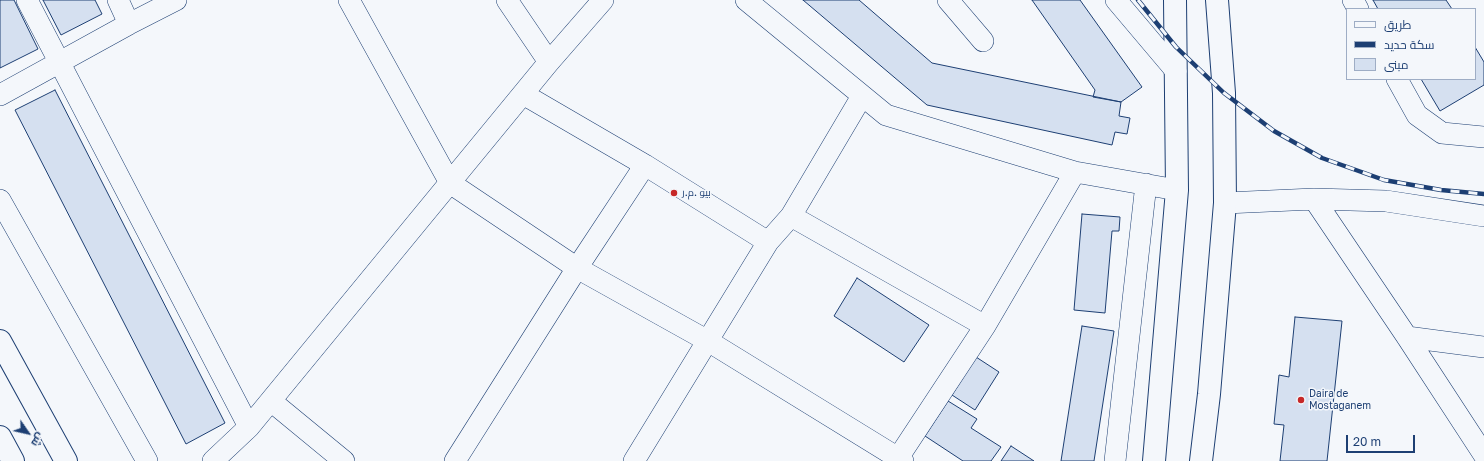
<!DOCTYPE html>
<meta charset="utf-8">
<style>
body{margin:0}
#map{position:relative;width:1484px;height:461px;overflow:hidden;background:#f4f7fb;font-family:"Golos Text",Cairo,sans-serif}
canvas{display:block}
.legend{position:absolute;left:1346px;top:8px;width:130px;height:72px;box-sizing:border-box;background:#f4f7fb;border:1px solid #9eadc5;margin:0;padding:5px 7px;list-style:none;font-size:12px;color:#1d3f73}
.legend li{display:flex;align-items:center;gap:8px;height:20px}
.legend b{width:20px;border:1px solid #9eadc5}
.north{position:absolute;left:8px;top:413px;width:40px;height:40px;-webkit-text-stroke:3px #f4f7fb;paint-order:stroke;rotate:124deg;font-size:11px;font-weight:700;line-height:16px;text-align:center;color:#1d3f73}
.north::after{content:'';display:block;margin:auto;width:14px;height:18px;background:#1d3f73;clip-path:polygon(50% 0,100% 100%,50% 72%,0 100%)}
.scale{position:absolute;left:1346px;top:435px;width:69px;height:18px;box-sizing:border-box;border:2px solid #1d3f73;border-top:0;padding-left:5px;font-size:12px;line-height:14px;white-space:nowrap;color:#1d3f73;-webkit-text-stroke:3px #f4f7fb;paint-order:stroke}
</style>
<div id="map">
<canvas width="1484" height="461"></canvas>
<ul class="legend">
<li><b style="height:5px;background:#f4f7fb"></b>طريق</li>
<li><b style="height:5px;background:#1d3f73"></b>سكة حديد</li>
<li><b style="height:11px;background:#d5e0f0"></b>مبنى</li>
</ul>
<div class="north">ش</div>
<div class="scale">20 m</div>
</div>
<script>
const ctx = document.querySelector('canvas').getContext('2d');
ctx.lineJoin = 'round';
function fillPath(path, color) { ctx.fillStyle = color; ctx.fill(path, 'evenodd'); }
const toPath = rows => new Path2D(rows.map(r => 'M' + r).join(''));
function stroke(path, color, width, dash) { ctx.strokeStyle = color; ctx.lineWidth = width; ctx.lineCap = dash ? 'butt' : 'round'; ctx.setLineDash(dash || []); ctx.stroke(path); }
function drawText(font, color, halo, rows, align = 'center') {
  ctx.font = font + ' "Golos Text",Cairo,sans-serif'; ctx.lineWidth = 3; ctx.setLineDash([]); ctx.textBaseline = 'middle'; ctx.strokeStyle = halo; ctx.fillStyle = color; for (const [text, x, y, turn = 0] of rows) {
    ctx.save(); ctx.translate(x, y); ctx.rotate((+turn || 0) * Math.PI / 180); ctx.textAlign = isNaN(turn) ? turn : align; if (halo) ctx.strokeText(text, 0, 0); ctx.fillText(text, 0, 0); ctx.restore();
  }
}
const building = toPath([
 [0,0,14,0,38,49,0,68,0,0],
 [43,0,95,0,102,14,61,35,43,0],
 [803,0,859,0,932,63,1121,102,1119,116,1130,118,1127,134,1115,132,1112,145,927,105,803,0],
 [1032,0,1080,0,1142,87,1121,102,1093,97,1095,90,1032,0],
 [1373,0,1446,0,1452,9,1378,9,1373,0],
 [1475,47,1484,62,1484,85,1440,111,1421,79,1475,79,1475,47],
 [55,90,225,423,186,444,15,110,55,90],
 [1082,214,1120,217,1119,231,1112,231,1105,313,1074,310,1082,214],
 [857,278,929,325,904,362,834,316,857,278],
 [1295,317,1342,321,1327,461,1280,461,1284,425,1274,424,1279,375,1289,377,1295,317],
 [1082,326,1114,331,1094,461,1061,461,1082,326],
 [976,357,999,372,975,410,952,395,976,357],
 [948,401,977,419,971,428,1001,447,991,461,963,461,925,436,948,401],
 [1011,446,1034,461,1001,461,1011,446]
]);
fillPath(building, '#d5e0f0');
stroke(building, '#1d3f73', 1);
const street = toPath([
 [27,0,249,427],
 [118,0,129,24],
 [349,0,450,183,577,268,708,341,903,461],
 [507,0,549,62],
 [746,0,886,115,1075,172,1177,190],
 [948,0,983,41],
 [1116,0,1176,71],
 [1353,0,1358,9],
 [1397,79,1417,115,1442,133,1484,137],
 [523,94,645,165,768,242],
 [0,95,129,24,176,0],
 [1314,199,1407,337,1484,455],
 [0,200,147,461],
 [1225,203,1314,199,1386,201,1484,216],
 [791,216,985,326],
 [1407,337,1484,347],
 [271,401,344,461],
 [213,461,249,427,549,62,603,0],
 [455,461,577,268,645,165],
 [634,461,768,242,791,216,862,96],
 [896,461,985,326,1075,172],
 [1115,461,1146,184]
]);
const secondary = toPath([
 [1154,461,1177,190,1175,0],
 [1201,461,1209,394,1225,203,1224,93,1217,0]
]);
const highway = toPath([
 [0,341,66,461],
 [0,437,13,461]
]);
stroke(street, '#1d3f73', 22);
stroke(secondary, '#1d3f73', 24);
stroke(highway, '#1d3f73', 24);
stroke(street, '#f4f7fb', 21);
stroke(secondary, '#f4f7fb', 22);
stroke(highway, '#f4f7fb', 22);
const rail = toPath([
 [1138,0,1176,47,1224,93,1274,131,1322,158,1384,180,1441,190,1484,194]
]);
stroke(rail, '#1d3f73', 4.5);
stroke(rail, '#f4f7fb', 3, [9]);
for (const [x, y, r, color] of [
 [674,193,4,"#c62828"],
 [1301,400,4,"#c62828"]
]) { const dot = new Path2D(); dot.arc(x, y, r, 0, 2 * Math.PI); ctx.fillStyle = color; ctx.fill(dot); stroke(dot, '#f4f7fb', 1.5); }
drawText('10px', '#1d3f73', '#f4f7fb', [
 ["بيو .م.ر",682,193],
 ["Daira de",1309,394],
 ["Mostaganem",1309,406]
], 'left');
</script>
